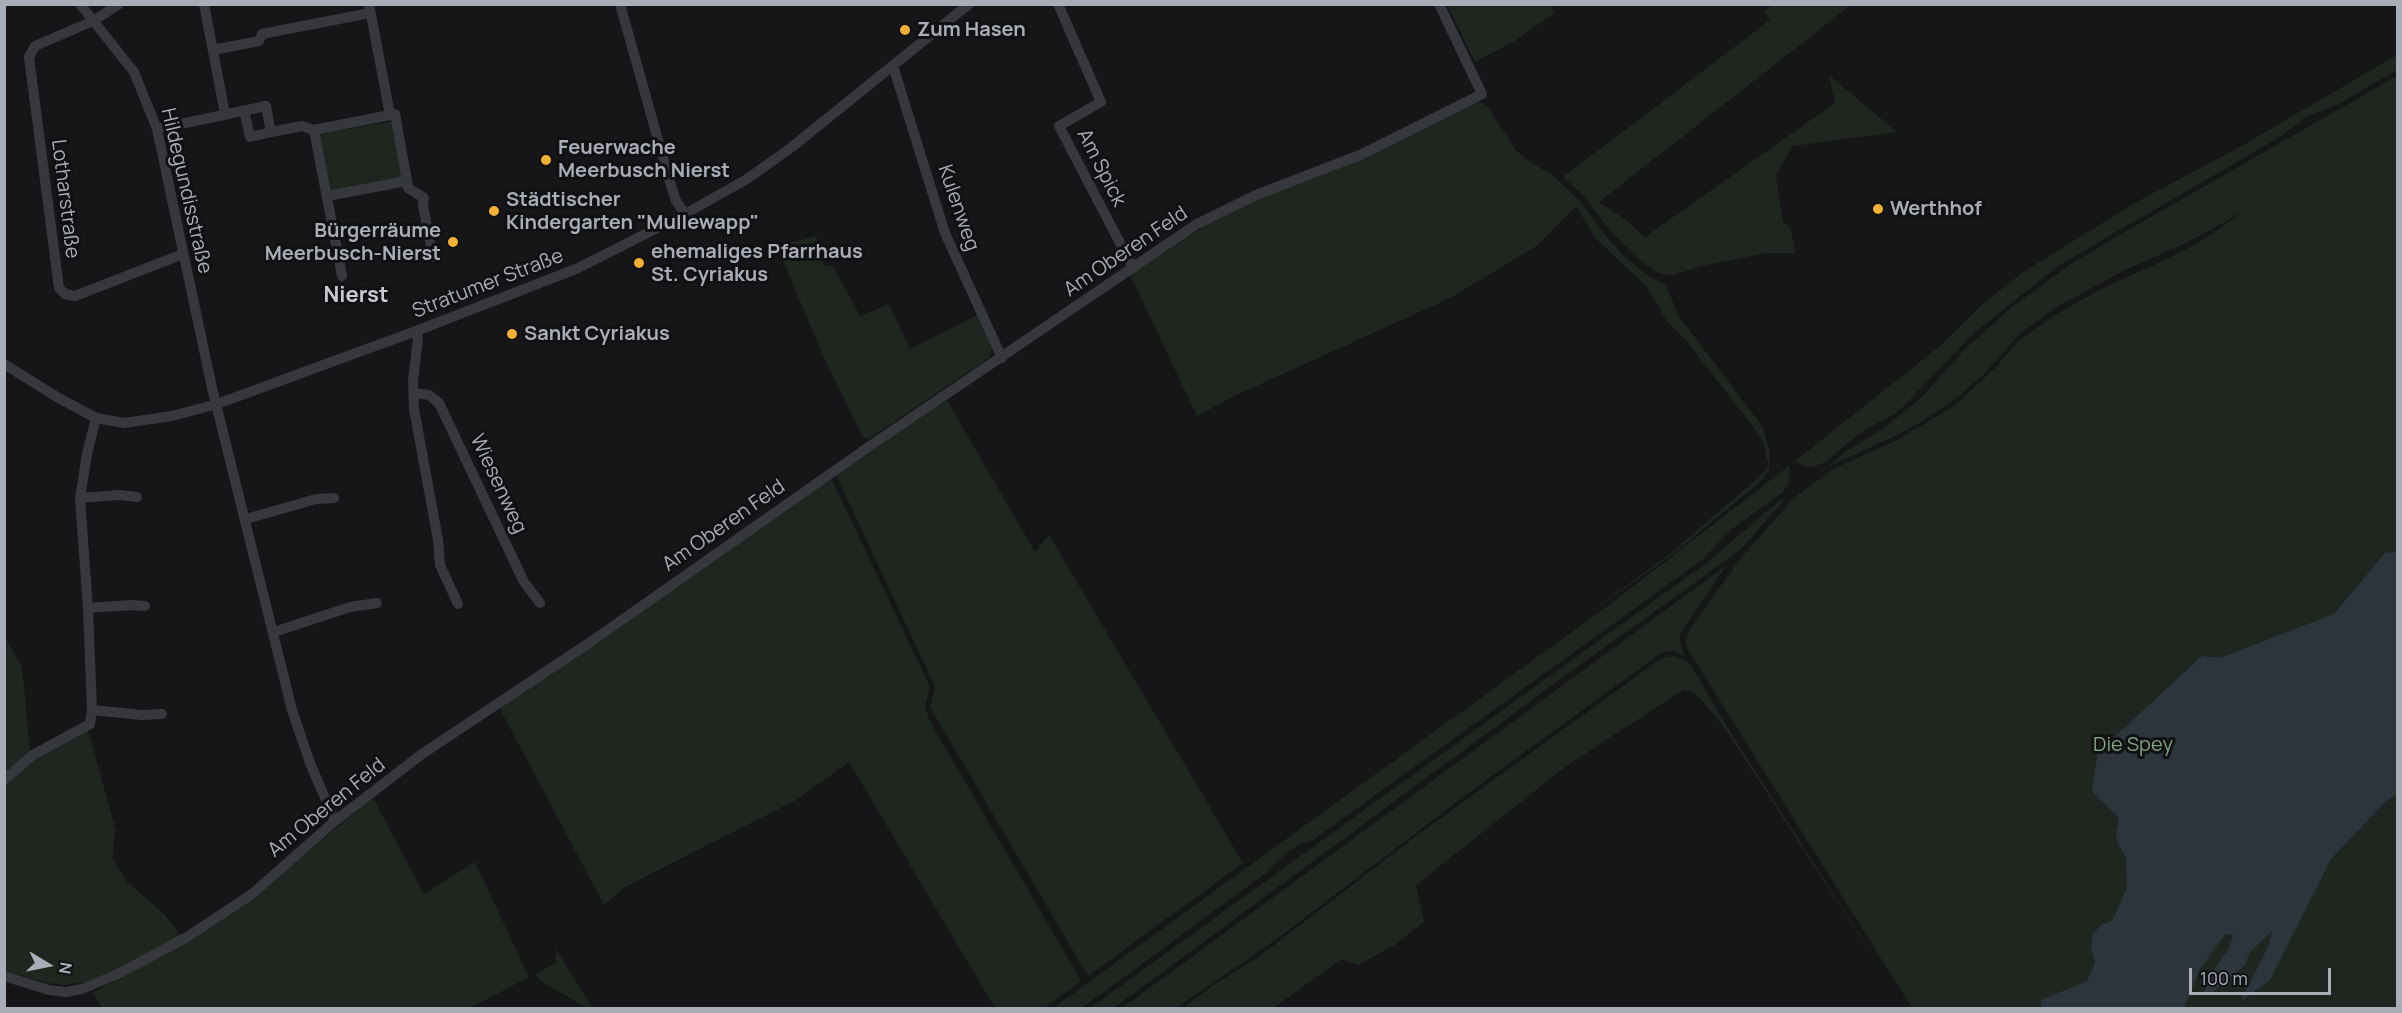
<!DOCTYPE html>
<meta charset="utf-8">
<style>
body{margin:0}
#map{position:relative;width:2402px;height:1013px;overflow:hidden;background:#161618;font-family:Manrope,sans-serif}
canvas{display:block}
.frame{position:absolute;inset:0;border:6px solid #a8adb8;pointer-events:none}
.north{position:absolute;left:18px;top:935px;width:60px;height:60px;-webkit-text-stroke:4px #111113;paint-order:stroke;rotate:100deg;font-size:16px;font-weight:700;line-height:24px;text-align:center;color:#a8adb8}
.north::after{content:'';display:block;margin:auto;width:21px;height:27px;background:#a8adb8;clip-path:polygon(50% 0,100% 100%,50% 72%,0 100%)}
.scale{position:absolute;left:2189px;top:968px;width:142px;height:27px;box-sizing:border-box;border:3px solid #a8adb8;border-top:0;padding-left:8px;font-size:18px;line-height:21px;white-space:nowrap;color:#a8adb8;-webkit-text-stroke:4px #111113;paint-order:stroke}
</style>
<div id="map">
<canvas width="2402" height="1013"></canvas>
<div class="frame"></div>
<div class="north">N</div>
<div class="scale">100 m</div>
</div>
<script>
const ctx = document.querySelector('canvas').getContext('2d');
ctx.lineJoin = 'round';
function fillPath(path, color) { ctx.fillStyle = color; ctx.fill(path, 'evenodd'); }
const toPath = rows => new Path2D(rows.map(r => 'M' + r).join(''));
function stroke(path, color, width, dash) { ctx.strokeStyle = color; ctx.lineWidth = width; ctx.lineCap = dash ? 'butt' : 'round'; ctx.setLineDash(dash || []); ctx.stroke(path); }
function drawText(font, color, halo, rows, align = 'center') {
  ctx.font = font + ' Manrope,sans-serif'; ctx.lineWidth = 6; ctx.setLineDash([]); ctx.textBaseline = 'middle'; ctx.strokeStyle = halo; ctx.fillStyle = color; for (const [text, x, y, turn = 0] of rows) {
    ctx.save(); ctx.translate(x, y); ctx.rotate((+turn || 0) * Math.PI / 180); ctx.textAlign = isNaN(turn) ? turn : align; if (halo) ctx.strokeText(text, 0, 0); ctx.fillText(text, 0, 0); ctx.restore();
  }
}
fillPath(toPath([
 [1447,5,1550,5,1554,13,1513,42,1475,62],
 [1772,5,1851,5,1599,202,1622,217,1645,237,1835,103,1829,75,1897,132,1793,146,1776,175,1783,222,1790,227,1796,253,1767,253,1701,266,1671,276,1656,272,1638,258,1613,234,1584,196,1563,177,1770,20,1764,11],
 [2397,55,2397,70,2337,105,2308,116,2278,138,2058,266,1974,333,1899,411,1859,434,1825,462,1813,467,1804,466,1795,461,1940,346,1985,302,2022,273,2133,204,2245,144],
 [2397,76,2397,1008,1912,1008,1687,648,1686,643,1688,632,1740,559,1794,498,1833,469,1897,440,1957,404,1996,367,2017,342,2055,315,2105,287,2161,262,2201,241,2245,211,2184,244,2127,269,2055,308,2020,334,1983,375,1958,397,1921,422,1895,436,1830,466,1845,452,1884,428,1921,398,1965,349,2012,307,2072,263,2128,230],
 [1474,102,1480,102,1487,106,1516,150,1528,160,1552,175,1580,201,1605,235,1623,255,1647,275,1666,285,1678,315,1762,426,1770,453,1769,469,1762,480,1673,554,1567,629,1671,553,1758,478,1767,468,1768,463,1764,445,1756,430,1683,337,1667,321,1646,286,1596,239,1576,206,1538,245,1450,298,1232,397,1197,416,1130,275,1223,214],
 [392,121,403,178,330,191,320,134],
 [816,236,824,266,833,266,860,316,889,304,910,349,977,315,992,348,990,357,869,439,863,437,824,358,777,246],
 [947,400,1035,552,1049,535,1243,863,1088,976,930,707,935,687,837,477,837,474],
 [1790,465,1788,485,1782,493,1732,529,1702,560,1684,573,1313,840,1298,845,1284,855,1266,873,1082,1008,1053,1008,1609,605],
 [831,478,928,682,930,687,925,706,929,720,1080,979,1079,983,1044,1008,995,1008,849,762,796,800,625,887,604,905,499,707],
 [1781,499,1784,500,1742,548,1685,590,1570,672,1114,1008,1090,1008,1709,561],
 [1727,565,1681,632,1679,640,1685,657,1672,651,1663,652,1657,656,1467,794,1281,936,1176,1008,1122,1008],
 [4,636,22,666,30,752,4,775],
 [1673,656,1687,661,1693,668,1724,722,1906,1008,1726,730,1703,701,1692,692,1683,690,1565,767,1416,885,1424,922,1393,946,1358,965,1341,959,1274,1008,1184,1008,1213,985,1257,958,1416,836,1547,741,1662,658],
 [88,730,116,831,114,839,113,859,127,882,164,914,181,936,118,971,86,982,63,985,47,983,5,971,5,786,35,757],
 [373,798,424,894,475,862,529,977,470,1008,102,1008,93,992,123,977,254,896],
 [556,949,590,1004,593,1008,588,1008,542,982,535,974,556,963]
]), '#1e261f');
fillPath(toPath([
 [2397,552,2397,794,2385,802,2331,859,2270,980,2240,1002,2269,945,2272,931,2250,952,2245,965,2209,995,2203,994,2217,965,2229,948,2233,935,2225,934,2200,969,2184,1008,2041,1008,2041,1000,2087,981,2095,963,2091,947,2093,933,2102,924,2112,921,2127,888,2126,858,2118,844,2116,832,2119,818,2092,792,2098,752,2202,656,2220,658,2334,614,2385,553]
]), '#2c353c');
stroke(toPath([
 [80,4,134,72,157,129,212,388,292,710,310,763,335,821],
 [119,4,93,21,35,46,29,57,59,288,65,294,75,296,183,254],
 [204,4,225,114],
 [620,4,669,179,676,201,685,214],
 [1058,4,1101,102,1059,126,1133,268],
 [213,50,259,41,262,34,370,13],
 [893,66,945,233,1002,358],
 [244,110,250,137,271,132],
 [157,129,266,106,271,132,302,126,314,130,390,115,369,4],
 [314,130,342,276],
 [407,181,408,188,424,198,423,206,433,257],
 [327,196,407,181,395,114,390,115],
 [416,331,418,338,413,381,414,409,438,540,440,565,458,604],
 [4,364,57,397,96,418,124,423,172,416,217,404,416,331,576,269,685,214,747,179,792,147,969,4],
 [414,393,429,395,439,403,524,582,540,603],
 [80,498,120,495,137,497],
 [246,519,316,499,334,498],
 [88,608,131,605,145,606],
 [274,632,350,607,377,603],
 [92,710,142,715,162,714],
 [4,780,33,755,90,724,92,710,88,608,80,498,87,454,96,418],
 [4,976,49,990,66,992,82,989,120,973,187,937,252,894,335,821,422,754,589,643,867,448,1197,224,1256,195,1360,155,1482,94,1439,4]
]), '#37383d', 10);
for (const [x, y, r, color] of [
 [905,30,6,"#f2b134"],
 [546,160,6,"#f2b134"],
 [1878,209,6,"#f2b134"],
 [494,211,6,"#f2b134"],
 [453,242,6,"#f2b134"],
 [639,263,6,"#f2b134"],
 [512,334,6,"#f2b134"]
]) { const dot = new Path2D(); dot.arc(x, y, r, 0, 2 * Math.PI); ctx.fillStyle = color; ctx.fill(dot); stroke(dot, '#111113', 2); }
drawText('bold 20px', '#a8adb8', '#111113', [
 ["Zum Hasen",917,30],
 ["Feuerwache",558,148],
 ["Meerbusch Nierst",558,171],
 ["Städtischer",506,200],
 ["Kindergarten \"Mullewapp\"",506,223],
 ["Werthhof",1890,209],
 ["Bürgerräume",441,231,"right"],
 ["Meerbusch-Nierst",441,254,"right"],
 ["ehemaliges Pfarrhaus",651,252],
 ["St. Cyriakus",651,275],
 ["Sankt Cyriakus",524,334]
], 'left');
drawText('20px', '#a8adb8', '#111113', [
 ["Am Spick",1101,168,63],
 ["Hildegundisstraße",186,191,77],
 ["Lotharstraße",65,199,83],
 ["Kulenweg",958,208,71],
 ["Am Oberen Feld",1126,252,-34],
 ["Stratumer Straße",488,284,-21],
 ["Wiesenweg",498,484,65],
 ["Am Oberen Feld",724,526,-35],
 ["Am Oberen Feld",327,808,-39]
]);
drawText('20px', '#7fa381', '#111113', [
 ["Die Spey",2133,745]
]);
drawText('bold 22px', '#c9ccd4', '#111113', [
 ["Nierst",356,296]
]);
</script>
